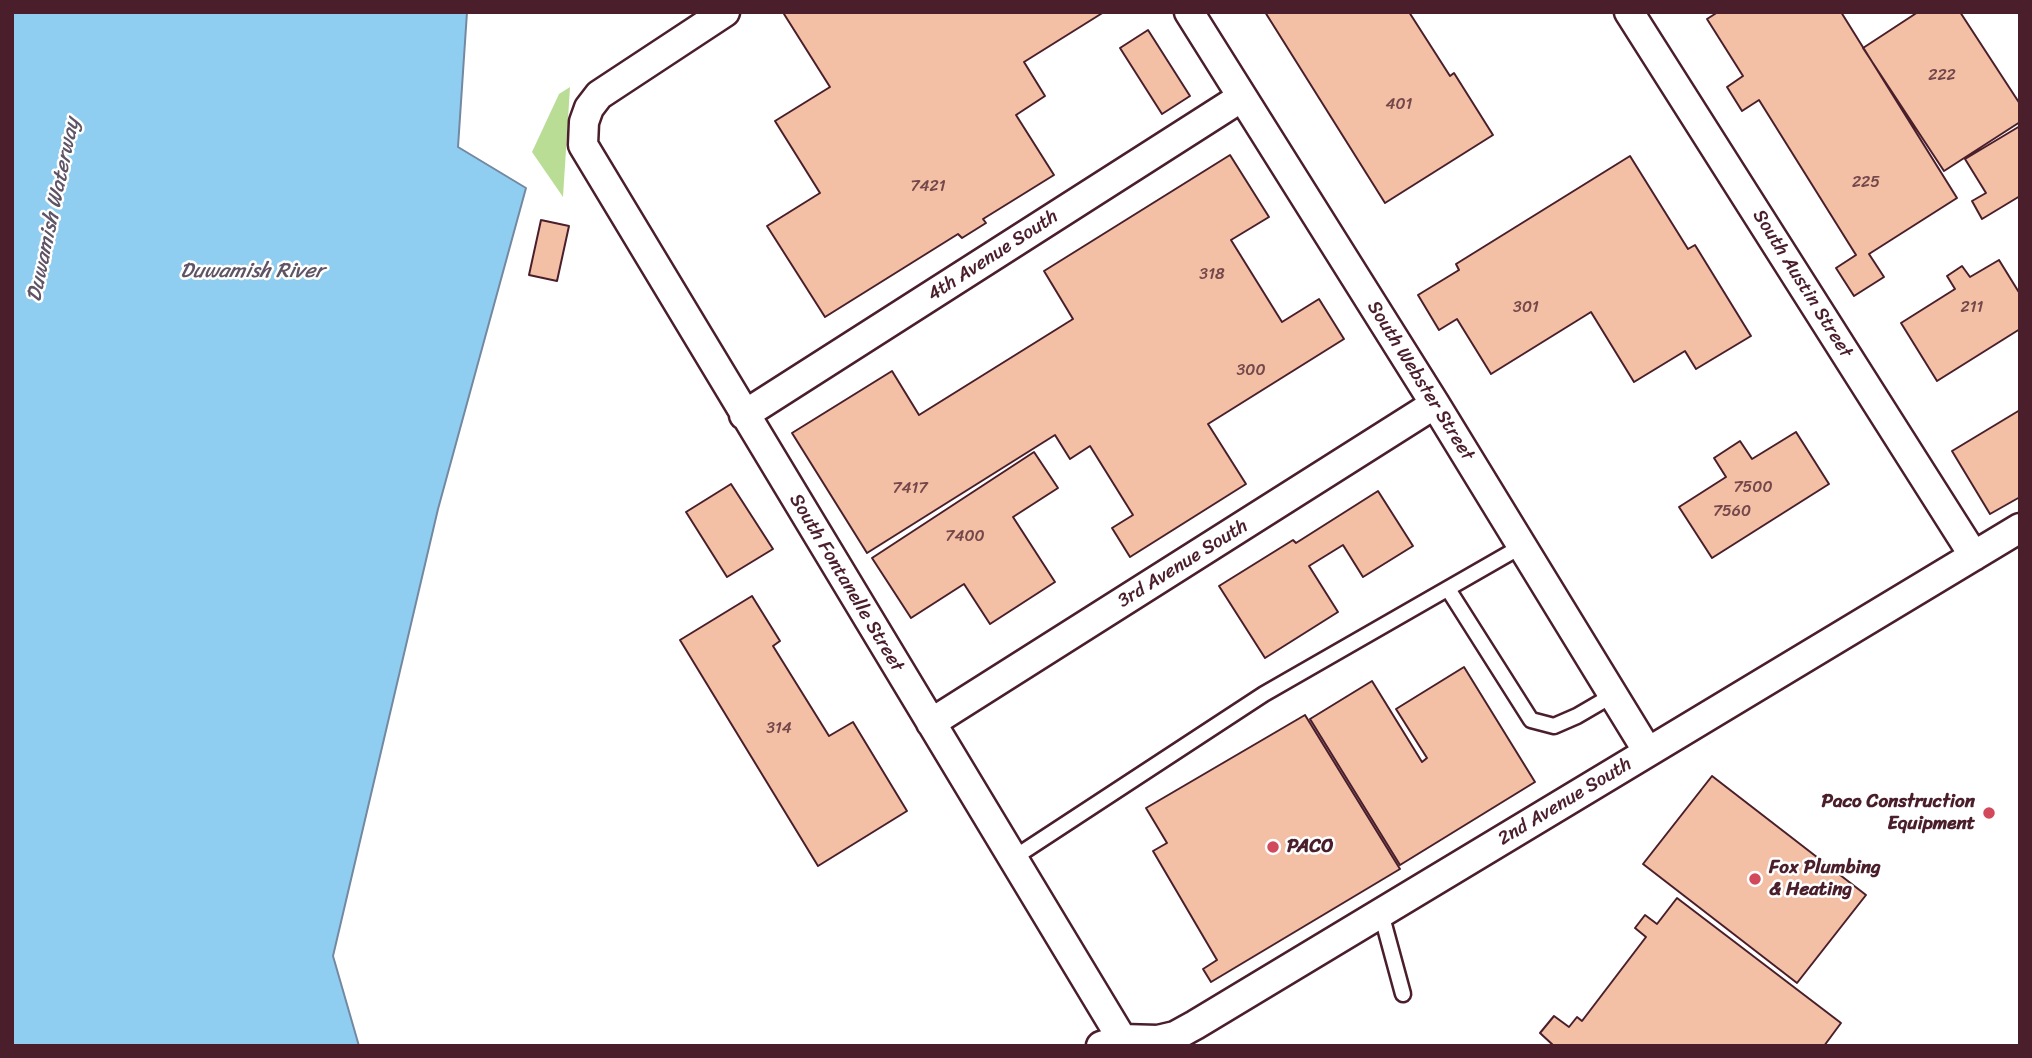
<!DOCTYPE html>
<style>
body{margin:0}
#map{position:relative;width:2032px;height:1058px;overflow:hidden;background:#fff;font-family:Sriracha,sans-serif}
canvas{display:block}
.frame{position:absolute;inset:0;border:14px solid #4a1f2b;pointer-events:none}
</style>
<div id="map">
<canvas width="2032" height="1058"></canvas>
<div class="frame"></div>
</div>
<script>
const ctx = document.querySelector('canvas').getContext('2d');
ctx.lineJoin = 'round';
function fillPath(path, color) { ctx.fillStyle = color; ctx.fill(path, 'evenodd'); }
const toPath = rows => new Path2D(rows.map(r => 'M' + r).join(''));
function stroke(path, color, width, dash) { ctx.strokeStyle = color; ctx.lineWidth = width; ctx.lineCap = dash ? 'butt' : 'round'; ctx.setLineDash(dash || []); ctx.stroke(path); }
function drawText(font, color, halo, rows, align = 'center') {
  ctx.font = font + ' Sriracha,sans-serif'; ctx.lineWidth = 5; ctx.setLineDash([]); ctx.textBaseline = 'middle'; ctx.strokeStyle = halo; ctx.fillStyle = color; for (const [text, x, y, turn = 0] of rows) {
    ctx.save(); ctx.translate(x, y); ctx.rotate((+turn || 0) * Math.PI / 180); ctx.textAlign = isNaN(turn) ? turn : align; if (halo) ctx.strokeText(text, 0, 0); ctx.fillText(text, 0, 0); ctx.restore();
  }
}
fillPath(toPath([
 [570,87,563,197,532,152,559,94]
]), '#badd96');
const water = toPath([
 [12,12,467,12,458,147,526,188,438,509,333,956,359,1046,12,1046,12,12]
]);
fillPath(water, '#8fcef0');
stroke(water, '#7388a1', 2);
const building = toPath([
 [786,12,1104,12,1024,62,1045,96,1016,115,1054,175,983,219,986,223,962,238,958,234,825,317,767,226,820,193,775,121,830,87,784,14,786,12],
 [1265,12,1409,12,1450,76,1454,73,1493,135,1385,203,1265,12],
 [1718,12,1841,12,1957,198,1869,254,1884,277,1854,296,1836,268,1856,255,1759,100,1742,111,1727,87,1743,76,1707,19,1718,12],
 [1918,12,1960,12,2020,104,2020,122,1944,171,1863,48,1918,12],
 [1148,30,1190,96,1162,114,1120,48,1148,30],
 [2020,126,2020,196,1982,219,1972,201,1986,193,1965,159,2020,126],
 [1230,155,1269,217,1231,240,1282,322,1319,299,1344,339,1208,424,1246,484,1130,557,1112,528,1133,515,1090,446,1070,459,1055,435,867,553,792,433,892,371,919,415,1073,319,1044,271,1230,155],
 [1630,156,1688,249,1695,245,1751,336,1696,369,1685,351,1634,382,1591,312,1491,374,1457,319,1439,330,1418,295,1459,270,1456,264,1630,156],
 [541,220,569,226,557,281,529,275,541,220],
 [1999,260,2020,294,2020,329,1937,381,1901,323,1955,289,1947,276,1962,266,1970,277,1999,260],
 [2020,410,2020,497,1990,514,1952,451,2020,410],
 [1796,432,1829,484,1712,558,1679,507,1726,477,1714,458,1740,441,1752,459,1796,432],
 [1034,452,1058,488,1013,517,1055,582,990,624,964,584,911,618,872,558,1034,452],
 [731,484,773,549,727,577,686,512,731,484],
 [1378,491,1413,546,1363,577,1343,545,1309,566,1338,612,1265,658,1219,586,1293,540,1296,543,1378,491],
 [752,596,780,641,773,646,829,736,853,722,907,811,818,866,680,640,752,596],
 [1464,667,1535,782,1400,865,1310,719,1372,681,1422,762,1427,758,1396,709,1464,667],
 [1305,715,1400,869,1211,982,1203,969,1217,960,1153,851,1167,843,1146,808,1305,715],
 [1712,776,1866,895,1797,983,1643,864,1712,776],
 [1677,898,1841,1023,1824,1046,1554,1046,1540,1033,1554,1016,1569,1027,1577,1017,1582,1021,1646,937,1635,928,1645,915,1657,924,1677,898]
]);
fillPath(building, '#f3bfa5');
stroke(building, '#4a1f2b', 2);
const lane = toPath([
 [1448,589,1531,720,1554,726,1577,716,1613,695],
 [1012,859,1264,694,1522,546],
 [1381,913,1403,994]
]);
const street = toPath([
 [725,12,599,95,589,108,584,122,583,145,1122,1039],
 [1189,12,1435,404,1648,752],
 [1629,12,1974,556],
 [744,415,1242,97],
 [931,723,1435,404],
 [1101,1046,1122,1039,1158,1040,1175,1036,1195,1025,2020,528]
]);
stroke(lane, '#4a1f2b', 19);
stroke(street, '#4a1f2b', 33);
stroke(lane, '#fff', 14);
stroke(street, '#fff', 28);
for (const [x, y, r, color] of [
 [1989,813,7,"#d1495b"],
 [1273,847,7,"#d1495b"],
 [1755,879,7,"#d1495b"]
]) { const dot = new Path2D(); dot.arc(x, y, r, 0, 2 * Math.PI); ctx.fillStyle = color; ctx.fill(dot); stroke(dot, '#fff', 2.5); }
drawText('16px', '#74474a', null, [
 ["222",1942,76],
 ["401",1399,105],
 ["225",1866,183],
 ["7421",928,187],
 ["318",1212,275],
 ["301",1526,308],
 ["211",1972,308],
 ["300",1251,371],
 ["7500",1753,488],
 ["7417",910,489],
 ["7560",1732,512],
 ["7400",965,537],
 ["314",779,729]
]);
drawText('19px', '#4a1f2b', '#fff', [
 ["4th Avenue South",993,256,-33],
 ["South Austin Street",1802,284,58],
 ["South Webster Street",1420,381,58],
 ["3rd Avenue South",1183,564,-32],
 ["South Fontanelle Street",846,583,59],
 ["2nd Avenue South",1565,802,-31]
]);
drawText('bold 19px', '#4a1f2b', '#fff', [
 ["Paco Construction",1975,802,"right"],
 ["Equipment",1975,824,"right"],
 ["PACO",1287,847],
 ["Fox Plumbing",1769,868],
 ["& Heating",1769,890]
], 'left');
drawText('italic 21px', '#5f5466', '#fff', [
 ["Duwamish Waterway",54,210,-78],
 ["Duwamish River",252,272]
]);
</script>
